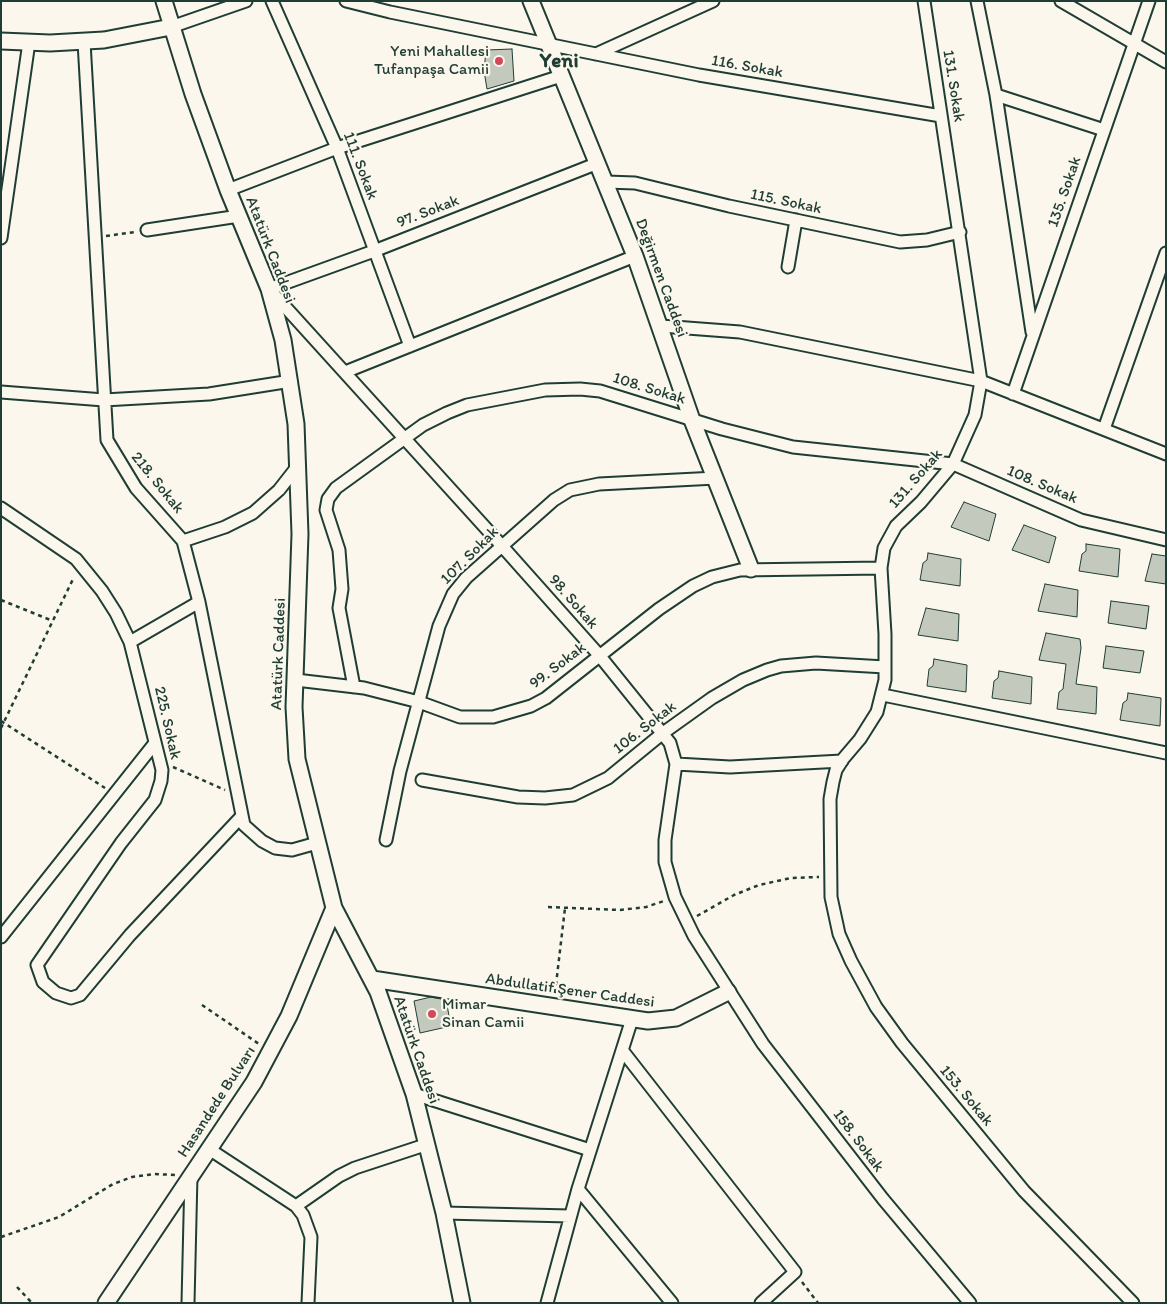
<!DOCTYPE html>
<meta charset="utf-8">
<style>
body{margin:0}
#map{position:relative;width:1167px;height:1304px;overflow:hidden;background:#fbf7ec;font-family:Itim,sans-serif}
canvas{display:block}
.frame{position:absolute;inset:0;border:2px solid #1f3d34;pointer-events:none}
</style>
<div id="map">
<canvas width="1167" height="1304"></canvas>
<div class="frame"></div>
</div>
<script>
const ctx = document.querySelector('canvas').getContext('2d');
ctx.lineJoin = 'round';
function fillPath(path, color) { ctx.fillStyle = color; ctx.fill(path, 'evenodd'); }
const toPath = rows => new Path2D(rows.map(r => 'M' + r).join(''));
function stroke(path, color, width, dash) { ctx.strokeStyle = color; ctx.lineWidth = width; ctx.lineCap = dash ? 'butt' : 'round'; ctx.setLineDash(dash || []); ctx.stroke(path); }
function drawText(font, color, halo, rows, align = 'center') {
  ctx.font = font + ' Itim,sans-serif'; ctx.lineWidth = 4.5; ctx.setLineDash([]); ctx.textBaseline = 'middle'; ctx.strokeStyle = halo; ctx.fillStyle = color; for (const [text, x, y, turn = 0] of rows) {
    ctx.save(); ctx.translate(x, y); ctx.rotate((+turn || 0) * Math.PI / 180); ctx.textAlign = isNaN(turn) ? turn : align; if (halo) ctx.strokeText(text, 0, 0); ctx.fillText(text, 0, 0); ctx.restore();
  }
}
const building = toPath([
 [512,49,514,81,487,89,484,71,486,50,512,49],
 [964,502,996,514,989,541,951,527,964,502],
 [1024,525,1056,537,1049,563,1012,550,1024,525],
 [1086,544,1120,549,1118,577,1079,571,1082,554,1086,551,1086,544],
 [928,553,961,559,960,586,920,580,923,563,927,560,928,553],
 [1152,554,1166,556,1166,584,1145,581,1152,554],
 [1045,584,1078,590,1077,617,1038,611,1045,584],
 [1111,601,1149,606,1146,629,1108,623,1111,601],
 [926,608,959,614,958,641,918,635,926,608],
 [1046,633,1080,639,1081,648,1076,684,1097,687,1096,714,1057,709,1059,692,1063,689,1066,664,1039,660,1046,633],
 [1106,646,1144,651,1140,673,1103,668,1106,646],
 [934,659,967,665,966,692,927,686,929,669,933,666,934,659],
 [999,671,1032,677,1031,704,992,698,994,681,998,678,999,671],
 [1128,693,1161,698,1160,726,1120,720,1123,703,1127,700,1128,693],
 [431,997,446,1000,451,1026,420,1033,414,1001,431,997]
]);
fillPath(building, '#c4c9be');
stroke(building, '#1f3d34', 1);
const minor = toPath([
 [272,1,337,148,410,346],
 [346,1,390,12,699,75,941,116],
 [924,1,981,381,975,415,953,464,921,502,896,526,884,548,881,568,885,634,885,680,877,712,860,739,843,759,836,770,833,782,830,799,831,897,839,934,851,961,876,1007,902,1043,1024,1191,1133,1303],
 [977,1,996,95,1032,332],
 [1061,1,1166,62],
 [171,27,246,1],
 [84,42,107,440,136,488,183,541,199,602,244,825,262,841,275,848,292,850,317,843],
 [596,54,713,1],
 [996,95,1104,130],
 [598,163,374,251,269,289,502,546,599,655,670,743,676,764,665,840,665,862,675,897,694,936,763,1044,883,1199,970,1303],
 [606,182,635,183,729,206,900,242,927,240,960,232],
 [228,190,337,148,561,76],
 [147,230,239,216],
 [1,238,29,42],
 [788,267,796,220],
 [661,326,740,332,981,381,1166,454],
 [345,372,635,256],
 [1,392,104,400,209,394,291,381],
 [1013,394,1149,1],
 [1104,429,1166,253],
 [1,508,76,559,102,591,116,613,130,642,162,770,161,781,155,800,121,843,37,965,43,982,56,993,71,998,80,995,130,935,241,817],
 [183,541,225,527,253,513,279,490,297,467],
 [130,642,199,602],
 [296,680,364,688,419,702,460,717,493,717,531,706,546,698,659,609,693,586,712,577,740,570,881,568],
 [354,687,339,608,342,589,339,550,326,510,328,499,336,488,423,425,447,413,467,405,545,390,580,389,600,391,722,429,793,447,953,464,1081,520,1166,540],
 [883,695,1166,753],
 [676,764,730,767,842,761],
 [422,780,518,797,545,798,573,795,608,778,663,733,712,698,743,680,767,670,781,666,816,663,885,667],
 [386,840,400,771,439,626,453,594,466,578,554,500,570,490,599,484,716,478],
 [1,937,155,743],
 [622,1050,795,1272,761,1303],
 [414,1094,590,1150],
 [209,1149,296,1206,303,1215,311,1237,308,1303],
 [578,1189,672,1303],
 [296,1206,339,1176,355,1168,428,1144],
 [444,1213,570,1216],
 [188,1303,191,1175],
 [547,1303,578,1189,632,1019]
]);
const tertiary = toPath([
 [164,1,193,94,228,190,269,289,283,340,296,424,300,534,294,707,297,759,334,908,378,992,414,1094,444,1213,462,1303],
 [531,1,635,256,692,420,751,569],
 [1,41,50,43,104,40,171,27],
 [372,979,648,1021,676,1018,728,992],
 [106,1303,254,1082,289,1016,334,908]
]);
stroke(minor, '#1f3d34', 15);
stroke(tertiary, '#1f3d34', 19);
stroke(toPath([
 [106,236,135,232],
 [1,600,53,621],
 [1,721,105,788],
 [1,728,74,577],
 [173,767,225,790],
 [548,907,620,910,646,907,664,901],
 [697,916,734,895,759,885,791,878,819,877],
 [555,993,565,908],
 [202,1005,259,1044],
 [1,1237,59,1217,113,1184,132,1177,154,1174,175,1175],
 [802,1282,818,1303],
 [17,1287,32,1303]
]), '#1f3d34', 2.5, [4, 4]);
stroke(minor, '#fbf7ec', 11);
stroke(tertiary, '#fbf7ec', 15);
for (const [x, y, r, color] of [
 [499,61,5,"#d1495b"],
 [432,1014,5,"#d1495b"]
]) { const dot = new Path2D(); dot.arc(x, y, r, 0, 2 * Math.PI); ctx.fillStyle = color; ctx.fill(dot); stroke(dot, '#fbf7ec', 2); }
drawText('16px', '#1f3d34', '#fbf7ec', [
 ["Yeni Mahallesi",489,52],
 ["Tufanpaşa Camii",489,70],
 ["Mimar",442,1005,"left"],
 ["Sinan Camii",442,1023,"left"]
], 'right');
drawText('16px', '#1f3d34', '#fbf7ec', [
 ["116. Sokak",747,67,10],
 ["131. Sokak",953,86,81],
 ["111. Sokak",360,166,69],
 ["135. Sokak",1065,192,-71],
 ["115. Sokak",786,202,12],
 ["97. Sokak",428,212,-21],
 ["Atatürk Caddesi",270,250,69],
 ["Değirmen Caddesi",661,278,70],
 ["108. Sokak",649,389,17],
 ["131. Sokak",916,479,-49],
 ["218. Sokak",157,483,51],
 ["108. Sokak",1042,485,23],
 ["107. Sokak",470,556,-45],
 ["98. Sokak",573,602,49],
 ["Atatürk Caddesi",279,654,-88],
 ["99. Sokak",558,666,-37],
 ["225. Sokak",167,723,77],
 ["106. Sokak",645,728,-38],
 ["Abdullatif Şener Caddesi",570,991,8],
 ["Atatürk Caddesi",416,1050,71],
 ["153. Sokak",966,1096,50],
 ["Hasandede Bulvarı",217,1102,-57],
 ["158. Sokak",858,1141,53]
]);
drawText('bold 21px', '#1f3d34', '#fbf7ec', [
 ["Yeni",559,62]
]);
</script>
